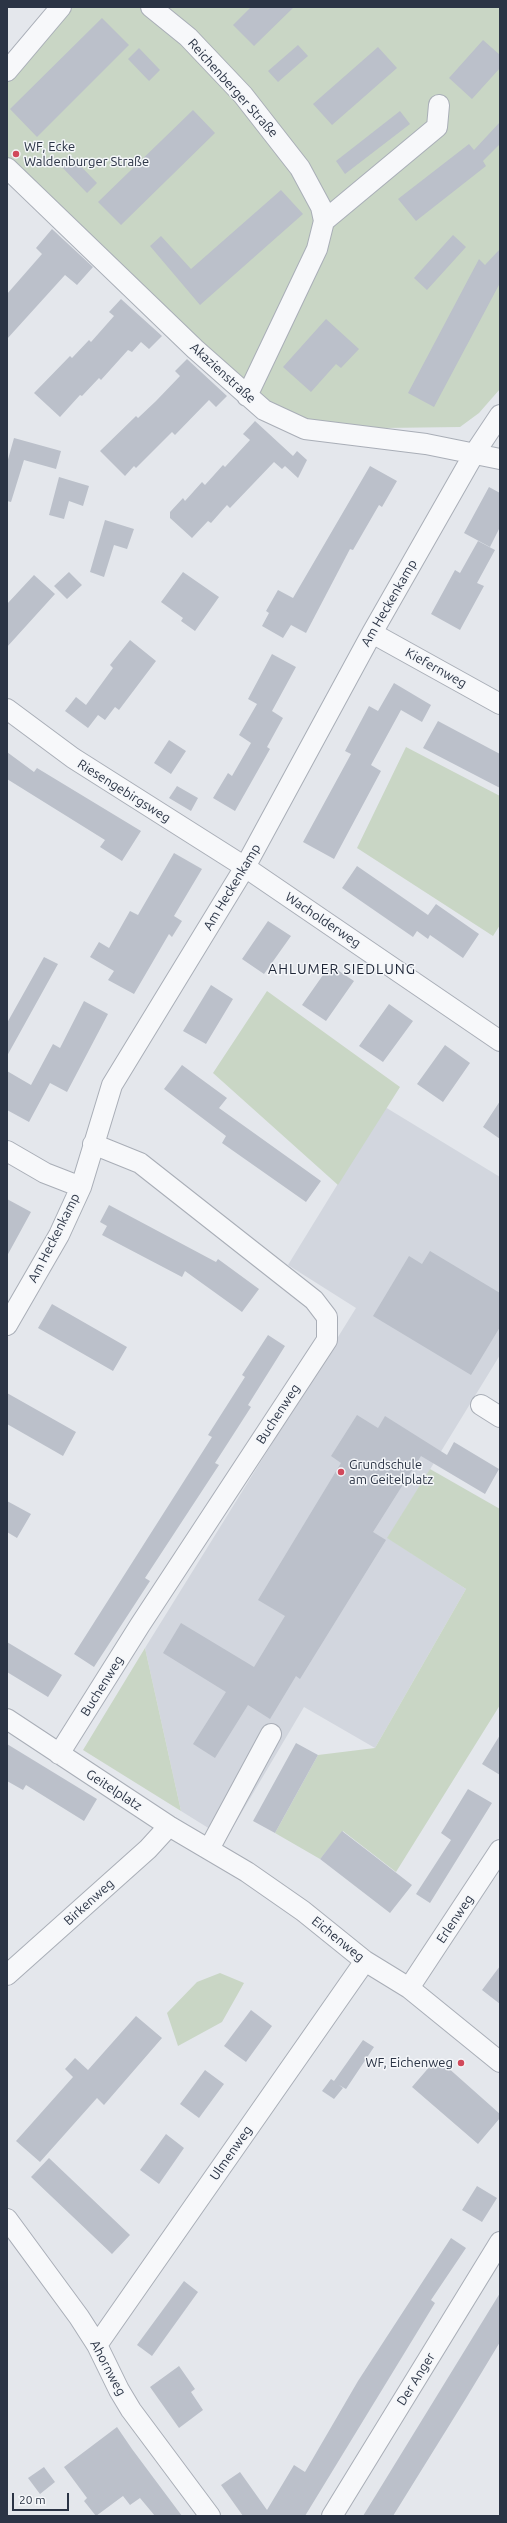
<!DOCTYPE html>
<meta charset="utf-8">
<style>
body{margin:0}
#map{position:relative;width:507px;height:2523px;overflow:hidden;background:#e4e7ec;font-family:Ubuntu,sans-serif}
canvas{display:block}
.frame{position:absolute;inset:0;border:8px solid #2b3445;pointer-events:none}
.scale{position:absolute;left:12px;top:2493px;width:57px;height:18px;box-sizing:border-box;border:2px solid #2b3445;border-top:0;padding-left:5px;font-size:12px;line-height:14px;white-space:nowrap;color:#2b3445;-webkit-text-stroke:3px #f4f6f9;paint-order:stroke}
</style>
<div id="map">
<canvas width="507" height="2523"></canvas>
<div class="frame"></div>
<div class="scale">20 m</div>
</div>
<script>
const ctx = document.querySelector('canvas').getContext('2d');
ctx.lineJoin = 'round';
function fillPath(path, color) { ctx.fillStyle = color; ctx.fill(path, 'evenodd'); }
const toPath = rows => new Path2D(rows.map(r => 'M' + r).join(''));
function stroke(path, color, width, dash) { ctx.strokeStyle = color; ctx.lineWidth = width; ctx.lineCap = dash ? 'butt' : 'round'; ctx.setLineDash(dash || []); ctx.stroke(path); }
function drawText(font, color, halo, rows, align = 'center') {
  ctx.font = font + ' Ubuntu,sans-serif'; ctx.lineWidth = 3; ctx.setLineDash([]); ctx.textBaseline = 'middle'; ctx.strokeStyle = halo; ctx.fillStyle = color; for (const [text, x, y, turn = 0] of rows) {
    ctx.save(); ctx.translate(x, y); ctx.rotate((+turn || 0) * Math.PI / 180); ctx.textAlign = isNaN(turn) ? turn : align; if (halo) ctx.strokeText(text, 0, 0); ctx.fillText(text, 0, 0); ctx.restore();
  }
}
fillPath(toPath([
 [385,1107,500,1177,500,1355,388,1538,466,1589,375,1748,304,1707,226,1839,181,1811,145,1648,356,1308,288,1265]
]), '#d2d6de');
fillPath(toPath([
 [62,7,500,7,500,389,479,413,460,427,305,429,284,421,7,167,7,71],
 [406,747,500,796,500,925,493,936,357,848],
 [267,991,400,1087,338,1185,213,1073],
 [430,1469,500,1509,500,1705,396,1872,343,1831,320,1859,275,1833,318,1755,375,1748,466,1589,387,1538],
 [145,1648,181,1811,83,1750],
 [220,1973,244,1983,222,2022,178,2046,167,2013,197,1982]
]), '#c9d6c5');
fillPath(toPath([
 [251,7,294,7,254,46,233,25],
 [102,18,129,45,37,137,10,109],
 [483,40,500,55,500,68,472,99,449,78],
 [298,45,308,56,278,82,268,71],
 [378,47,397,68,332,125,313,104],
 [139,48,160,70,149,81,128,59],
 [193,110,215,133,121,225,98,202],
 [400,111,410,124,345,174,336,161],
 [500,122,500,144,483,161,486,166,416,221,398,199,469,144,474,150],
 [70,155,97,183,87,193,60,165],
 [281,190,303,214,200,305,150,246,161,236,191,269],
 [52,229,93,267,77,285,65,275,7,339,7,294,42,254,36,248],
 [453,235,466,247,427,290,414,278],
 [500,249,500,283,434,407,408,393,479,259,485,265],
 [121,299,162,336,149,349,141,342,132,352,128,350,101,380,99,378,82,396,80,395,60,417,34,393,70,356,72,358,89,340,91,342,114,316,109,312],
 [326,319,359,349,341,368,336,364,311,392,283,367],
 [187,359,227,396,216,407,209,400,175,435,172,432,136,468,134,466,125,476,100,451,136,416,138,418,156,401,180,376,175,371],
 [255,421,293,456,297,451,307,460,298,478,285,466,282,469,274,462,230,508,227,505,211,523,208,521,192,538,170,518,170,512,183,498,185,501,202,482,205,485,223,465,225,467,250,440,243,434],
 [14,438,61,451,56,469,24,460,11,502,7,501,7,463],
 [370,466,397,481,382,507,379,505,353,550,350,549,306,633,291,625,283,638,262,626,269,613,266,611,278,590,293,598],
 [59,477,89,486,83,506,69,501,64,519,49,515],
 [489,487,500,493,500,527,490,547,464,533],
 [105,520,134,529,127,549,114,545,104,577,90,572],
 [478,541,495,550,477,583,484,586,460,630,431,614,455,570,460,573],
 [69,572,82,585,67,599,54,586],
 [183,572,219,597,195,631,181,621,183,618,161,602],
 [34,575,55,594,7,647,7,604],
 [130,640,156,661,119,710,115,707,105,720,98,715,88,728,65,711,76,697,86,705,113,668,110,665],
 [272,654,296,667,272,711,283,718,267,747,270,749,235,811,213,798,228,773,232,776,251,743,239,735,257,704,248,699],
 [394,683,431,705,422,722,401,710,371,765,381,771,334,859,303,842,351,754,345,751,369,706,378,711],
 [438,721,500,754,500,788,423,748],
 [169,740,186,751,171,774,154,763],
 [7,752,34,772,37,768,141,831,122,861,100,847,105,840,7,779],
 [177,786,198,798,191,811,169,798],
 [174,853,202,869,174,916,182,921,172,937,169,934,134,994,108,980,114,971,90,957,99,942,109,948,130,911,138,915],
 [357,866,428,915,436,904,479,934,463,958,430,935,428,939,417,931,413,937,342,888],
 [268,921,291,936,264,974,242,959],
 [44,957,58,964,7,1056,7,1023],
 [330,965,354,981,326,1021,302,1005],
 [211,985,233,999,206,1044,183,1031],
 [84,1001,108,1014,67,1092,50,1083,29,1122,7,1110,7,1071,31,1085,53,1044,60,1048],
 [389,1004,413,1021,383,1062,359,1046],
 [445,1045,470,1063,443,1102,417,1084],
 [182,1065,227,1098,219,1108,321,1181,306,1202,222,1143,226,1136,164,1089],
 [500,1101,500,1139,483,1127],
 [7,1199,31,1212,7,1256],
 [109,1205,216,1262,218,1259,259,1289,242,1312,185,1271,182,1277,102,1235,107,1226,100,1222],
 [430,1251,500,1293,500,1327,471,1375,373,1316,409,1256,422,1264],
 [52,1304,127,1347,113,1371,38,1328],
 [268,1335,285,1346,248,1405,251,1407,215,1463,219,1465,145,1578,150,1581,94,1667,74,1654,212,1437,208,1435,245,1377,242,1375],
 [7,1393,76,1432,63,1456,7,1424],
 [357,1415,378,1428,385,1416,447,1455,454,1442,499,1469,485,1494,421,1456,373,1532,386,1540,300,1679,296,1676,270,1719,248,1705,215,1758,193,1744,226,1692,163,1653,181,1623,254,1667,285,1616,258,1600,341,1463,331,1456],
 [7,1501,31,1514,17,1538,7,1532],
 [7,1642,62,1675,48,1697,7,1672],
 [500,1735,500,1775,482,1764],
 [296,1743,318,1755,275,1833,253,1821],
 [7,1744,97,1799,84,1821,26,1785,23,1790,7,1781],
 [468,1789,492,1803,430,1903,416,1894,451,1840,441,1833],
 [342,1831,412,1885,390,1913,320,1859],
 [500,1966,500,2004,482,1990],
 [251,2010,272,2026,246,2062,224,2046],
 [136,2016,162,2038,104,2105,97,2098,40,2162,16,2141,73,2077,65,2069,75,2058,88,2070],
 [363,2040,374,2047,346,2089,339,2085,343,2088,334,2099,322,2091,331,2079,334,2081],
 [437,2058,500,2114,500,2118,478,2144,412,2087],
 [205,2070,224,2084,199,2118,180,2104],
 [166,2134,184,2148,159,2184,140,2170],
 [49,2158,130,2235,112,2254,31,2177],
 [477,2186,497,2198,482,2222,462,2210],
 [451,2238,466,2248,431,2300,435,2303,305,2516,243,2516,221,2485,240,2472,267,2510,294,2465,305,2472,358,2381],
 [184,2281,198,2292,152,2356,137,2345],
 [500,2293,500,2342,465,2400,393,2516,363,2516],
 [179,2366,195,2389,191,2392,203,2410,179,2428,150,2387],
 [117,2427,132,2449,182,2516,155,2516,140,2498,130,2505,123,2496,96,2516,84,2501,87,2498,64,2467],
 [44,2467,55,2482,40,2494,28,2478]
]), '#bbc0ca');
const minor = toPath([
 [151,7,188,37,243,95,300,168,321,207,324,221,317,249,247,396],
 [7,71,61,7],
 [7,168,195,349,264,410,305,429,426,444,500,459],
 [324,221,437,127,439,105],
 [372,633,500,704],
 [7,709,73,758,245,867,500,1041],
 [7,1151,45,1173,81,1187],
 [7,1325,59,1235,81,1187,112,1085,245,867,372,633,474,454,500,415],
 [481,1405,500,1417],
 [7,1719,169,1826,247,1872,303,1911,365,1961,409,1988,500,2062],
 [59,1754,140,1625,327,1340,327,1317,314,1300,140,1163,93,1144],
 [209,1849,271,1734],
 [7,1975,148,1849,169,1826],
 [409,1988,500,1850],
 [7,2219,79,2317,97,2345,119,2390,131,2410,210,2516],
 [97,2345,365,1961],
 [332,2516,500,2242]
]);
stroke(minor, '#a9aeb7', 22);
stroke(minor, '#f7f8fa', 20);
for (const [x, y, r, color] of [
 [16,154,4,"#d1495b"],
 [341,1472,4,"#d1495b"],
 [461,2063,4,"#d1495b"]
]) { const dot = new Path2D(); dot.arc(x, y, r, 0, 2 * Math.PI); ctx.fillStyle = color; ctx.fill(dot); stroke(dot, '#f4f6f9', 1.5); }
drawText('13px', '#2b3445', '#f4f6f9', [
 ["Reichenberger Straße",233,88,48],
 ["Akazienstraße",223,373,42],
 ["Am Heckenkamp",389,603,-60],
 ["Kiefernweg",436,668,29],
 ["Riesengebirgsweg",124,791,32],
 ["Am Heckenkamp",232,887,-59],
 ["Wacholderweg",323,920,34],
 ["Am Heckenkamp",54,1238,-63],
 ["Buchenweg",278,1414,-57],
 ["Buchenweg",102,1686,-58],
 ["Geitelplatz",114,1790,33],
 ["Birkenweg",89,1902,-42],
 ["Erlenweg",455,1919,-56],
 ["Eichenweg",338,1939,39],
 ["Ulmenweg",231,2153,-55],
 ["Ahornweg",108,2368,62],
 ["Der Anger",416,2379,-58]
]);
drawText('13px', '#2b3445', '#f4f6f9', [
 ["WF, Ecke",24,147],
 ["Waldenburger Straße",24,162],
 ["Grundschule",349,1465],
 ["am Geitelplatz",349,1480],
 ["WF, Eichenweg",453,2063,"right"]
], 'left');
ctx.letterSpacing = '1px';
drawText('14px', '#1d2536', '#f4f6f9', [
 ["AHLUMER SIEDLUNG",342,969]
]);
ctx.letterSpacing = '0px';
</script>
